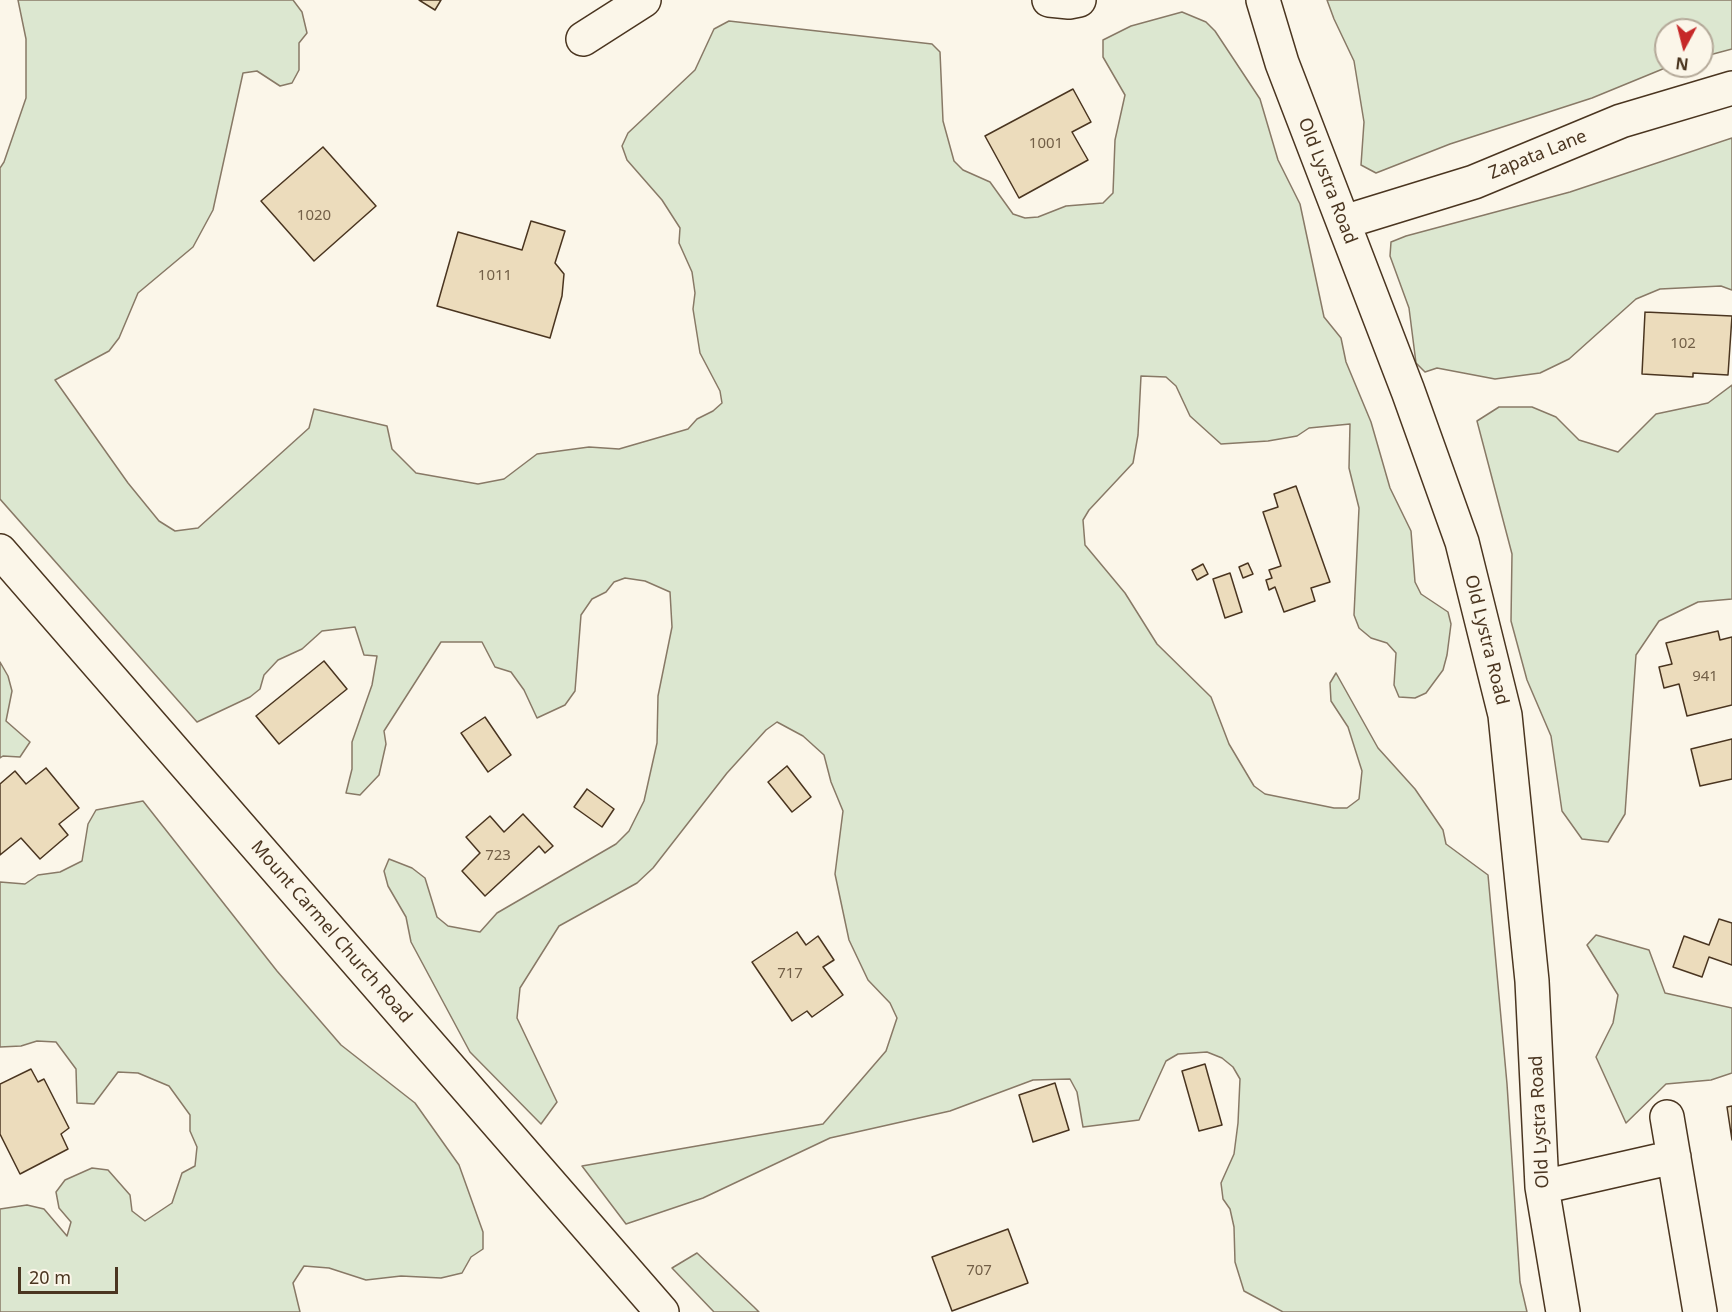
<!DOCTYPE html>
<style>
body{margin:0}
#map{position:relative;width:1732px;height:1312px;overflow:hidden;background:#fbf6e9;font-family:"Noto Sans",sans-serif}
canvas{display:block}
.north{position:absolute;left:1654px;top:18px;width:60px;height:60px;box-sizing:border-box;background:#fbf6e9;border:2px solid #b4a999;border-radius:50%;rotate:187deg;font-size:16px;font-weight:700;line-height:24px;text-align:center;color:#4a3520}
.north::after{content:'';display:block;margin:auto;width:21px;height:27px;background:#c62828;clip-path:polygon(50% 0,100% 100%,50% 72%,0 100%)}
.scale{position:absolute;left:18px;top:1267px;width:100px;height:27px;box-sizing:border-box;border:3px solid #4a3520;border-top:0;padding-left:8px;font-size:18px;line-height:21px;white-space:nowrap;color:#4a3520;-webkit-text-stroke:4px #fbf6e9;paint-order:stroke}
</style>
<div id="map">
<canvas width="1732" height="1312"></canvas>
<div class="north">N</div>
<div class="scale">20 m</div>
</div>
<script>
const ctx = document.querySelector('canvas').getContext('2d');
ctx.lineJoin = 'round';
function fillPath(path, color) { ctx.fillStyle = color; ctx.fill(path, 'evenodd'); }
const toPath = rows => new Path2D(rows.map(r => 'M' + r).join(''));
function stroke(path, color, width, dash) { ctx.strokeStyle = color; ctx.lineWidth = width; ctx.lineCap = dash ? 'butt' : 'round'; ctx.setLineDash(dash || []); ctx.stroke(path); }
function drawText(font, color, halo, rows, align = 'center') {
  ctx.font = font + ' "Noto Sans",sans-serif'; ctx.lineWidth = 4.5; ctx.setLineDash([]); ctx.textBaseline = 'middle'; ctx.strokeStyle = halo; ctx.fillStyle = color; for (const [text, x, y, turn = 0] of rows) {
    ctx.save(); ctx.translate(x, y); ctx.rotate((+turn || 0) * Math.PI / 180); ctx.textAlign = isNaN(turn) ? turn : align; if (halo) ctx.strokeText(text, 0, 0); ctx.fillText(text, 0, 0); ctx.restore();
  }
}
const green = toPath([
 [18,0,293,0,302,12,307,33,299,43,299,70,292,83,280,86,257,71,243,73,213,210,193,247,138,293,119,338,109,351,55,380,128,483,159,521,175,531,198,528,309,428,314,409,387,426,392,449,416,473,478,484,504,479,537,454,589,447,619,449,688,429,697,419,713,411,722,403,720,391,700,353,693,309,695,293,692,272,679,243,680,228,662,200,627,160,622,146,628,133,695,70,714,29,729,21,932,44,940,52,943,121,954,161,963,170,990,182,1013,214,1025,218,1038,217,1066,206,1103,203,1113,193,1115,140,1125,95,1103,57,1103,40,1131,26,1182,12,1206,22,1215,31,1260,99,1278,160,1300,204,1324,317,1341,338,1346,362,1371,422,1390,488,1411,531,1415,582,1421,594,1448,612,1451,624,1447,655,1443,670,1426,693,1415,698,1399,697,1394,685,1396,653,1387,643,1371,638,1359,628,1354,615,1359,508,1349,468,1350,424,1309,428,1297,436,1268,441,1221,444,1190,416,1176,386,1166,377,1141,376,1138,435,1133,463,1089,510,1083,520,1085,545,1125,593,1157,644,1211,697,1229,744,1254,786,1265,794,1334,808,1347,808,1359,799,1362,771,1348,727,1331,701,1330,683,1336,673,1378,748,1415,789,1443,830,1446,844,1488,875,1507,1084,1520,1282,1527,1312,1283,1312,1244,1291,1235,1262,1234,1227,1230,1209,1223,1199,1221,1183,1234,1154,1238,1123,1240,1079,1233,1067,1222,1058,1207,1052,1178,1054,1166,1061,1139,1120,1083,1127,1077,1092,1070,1079,1033,1080,950,1111,830,1138,703,1198,626,1224,582,1166,823,1124,886,1051,897,1018,890,1003,868,980,849,940,835,874,843,811,831,782,824,755,803,736,777,722,766,730,727,773,653,868,637,883,559,926,520,988,517,1018,557,1102,541,1124,470,1052,411,942,406,917,388,886,384,871,389,859,412,868,425,878,437,917,448,926,480,932,497,913,616,844,629,831,644,801,657,743,658,696,672,627,670,592,645,581,625,578,614,582,606,592,592,599,581,615,575,691,565,705,537,718,524,690,511,672,495,667,482,642,441,642,384,731,386,744,379,775,360,795,346,793,352,769,352,742,372,685,377,656,364,655,355,627,322,631,302,649,278,660,264,675,260,689,250,697,197,722,0,499,0,168,4,162,26,98,26,39,18,0],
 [1327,0,1732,0,1732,49,1702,57,1702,30,1666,30,1666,66,1670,66,1592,98,1450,144,1376,173,1361,165,1364,122,1354,61,1334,19,1327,0],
 [1732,138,1732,290,1721,286,1660,289,1636,299,1569,359,1540,373,1495,379,1437,368,1425,372,1416,363,1409,308,1390,256,1391,242,1406,236,1570,192,1732,138],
 [1732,385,1732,599,1698,602,1659,621,1636,655,1625,814,1608,842,1582,839,1562,811,1551,736,1527,680,1511,621,1512,554,1477,421,1499,407,1532,407,1556,417,1579,440,1618,452,1656,414,1708,403,1732,385],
 [0,662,8,676,12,691,6,721,30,742,20,757,3,756,0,758,0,662],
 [143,801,277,971,341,1045,415,1103,459,1165,483,1232,483,1249,471,1257,462,1273,441,1278,401,1276,366,1280,329,1268,304,1266,293,1283,300,1312,0,1312,0,1209,27,1205,44,1209,67,1236,71,1222,59,1208,56,1192,65,1180,92,1168,108,1170,130,1195,132,1211,145,1221,172,1203,182,1173,195,1166,197,1147,190,1131,190,1115,169,1086,138,1073,118,1072,94,1104,77,1103,76,1069,56,1042,37,1041,21,1046,0,1047,0,882,25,884,38,875,60,872,82,861,88,824,96,810,143,801],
 [1596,935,1649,950,1665,993,1732,1008,1732,1073,1711,1080,1666,1084,1626,1123,1596,1057,1613,1023,1618,995,1587,945,1596,935],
 [697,1253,754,1307,759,1312,714,1312,672,1268,697,1253]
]);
fillPath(green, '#dce7d0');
stroke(green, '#887966', 1.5);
const building = toPath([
 [419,0,441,0,435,10,419,0],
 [1073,89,1091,122,1072,132,1088,160,1019,198,985,136,1073,89],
 [323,147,376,206,314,261,261,201,323,147],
 [531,221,565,231,555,263,564,274,562,296,550,338,437,306,458,232,522,250,531,221],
 [1645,312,1732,316,1728,375,1693,373,1693,377,1642,374,1645,312],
 [1296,486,1330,582,1311,588,1315,601,1284,612,1275,587,1269,590,1266,580,1272,578,1269,570,1281,566,1263,512,1278,507,1274,494,1296,486],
 [1248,563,1253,574,1243,578,1239,567,1248,563],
 [1203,564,1208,574,1197,580,1192,570,1203,564],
 [1230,573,1242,612,1225,618,1213,579,1230,573],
 [1718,631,1720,640,1732,637,1732,705,1687,716,1679,684,1664,688,1659,667,1672,664,1666,643,1718,631],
 [324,661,347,689,279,744,256,716,324,661],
 [485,717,511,755,488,772,461,733,485,717],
 [1732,739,1732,779,1700,786,1691,749,1732,739],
 [787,766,811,797,792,812,768,782,787,766],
 [46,768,79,808,59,824,68,835,40,859,21,838,0,855,0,784,15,771,26,784,46,768],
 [587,789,614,809,602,827,574,807,587,789],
 [523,814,553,846,545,853,539,846,485,896,462,871,480,853,466,837,490,816,504,832,523,814],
 [1719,919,1732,923,1732,965,1709,957,1702,977,1673,967,1684,936,1709,945,1719,919],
 [797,932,806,945,818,936,834,960,823,967,843,995,812,1017,807,1011,792,1021,752,962,797,932],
 [1205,1064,1222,1125,1199,1131,1182,1071,1205,1064],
 [31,1069,38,1082,44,1079,69,1128,61,1134,68,1149,20,1174,0,1134,0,1084,31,1069],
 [1055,1083,1069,1130,1033,1142,1019,1095,1055,1083],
 [1732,1106,1732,1140,1727,1107,1732,1106],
 [1008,1229,1028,1283,952,1311,932,1257,1008,1229]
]);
fillPath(building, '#ecdcbc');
stroke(building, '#4a3520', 1.5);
const minor = toPath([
 [1049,0,1069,2,1079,0],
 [1263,0,1282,63,1408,391,1462,542,1505,715,1532,981,1542,1187,1563,1312],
 [583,39,644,0],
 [1344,222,1474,182,1621,121,1732,88],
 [1667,1117,1700,1312],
 [1542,1187,1674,1157]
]);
const major = toPath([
 [0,551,662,1312]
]);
stroke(minor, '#4a3520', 36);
stroke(major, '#4a3520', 36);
stroke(minor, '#fbf6e9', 33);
stroke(major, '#fbf6e9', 33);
drawText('15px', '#725f47', null, [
 ["1001",1046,144],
 ["1020",314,216],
 ["1011",495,276],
 ["102",1683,344],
 ["941",1705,677],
 ["723",498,856],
 ["717",790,974],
 ["707",979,1271]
]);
drawText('18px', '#4a3520', '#fbf6e9', [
 ["Zapata Lane",1538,155,-22],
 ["Old Lystra Road",1327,181,69],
 ["Old Lystra Road",1486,640,76],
 ["Mount Carmel Church Road",331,932,49],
 ["Old Lystra Road",1540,1122,-93]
]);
</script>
